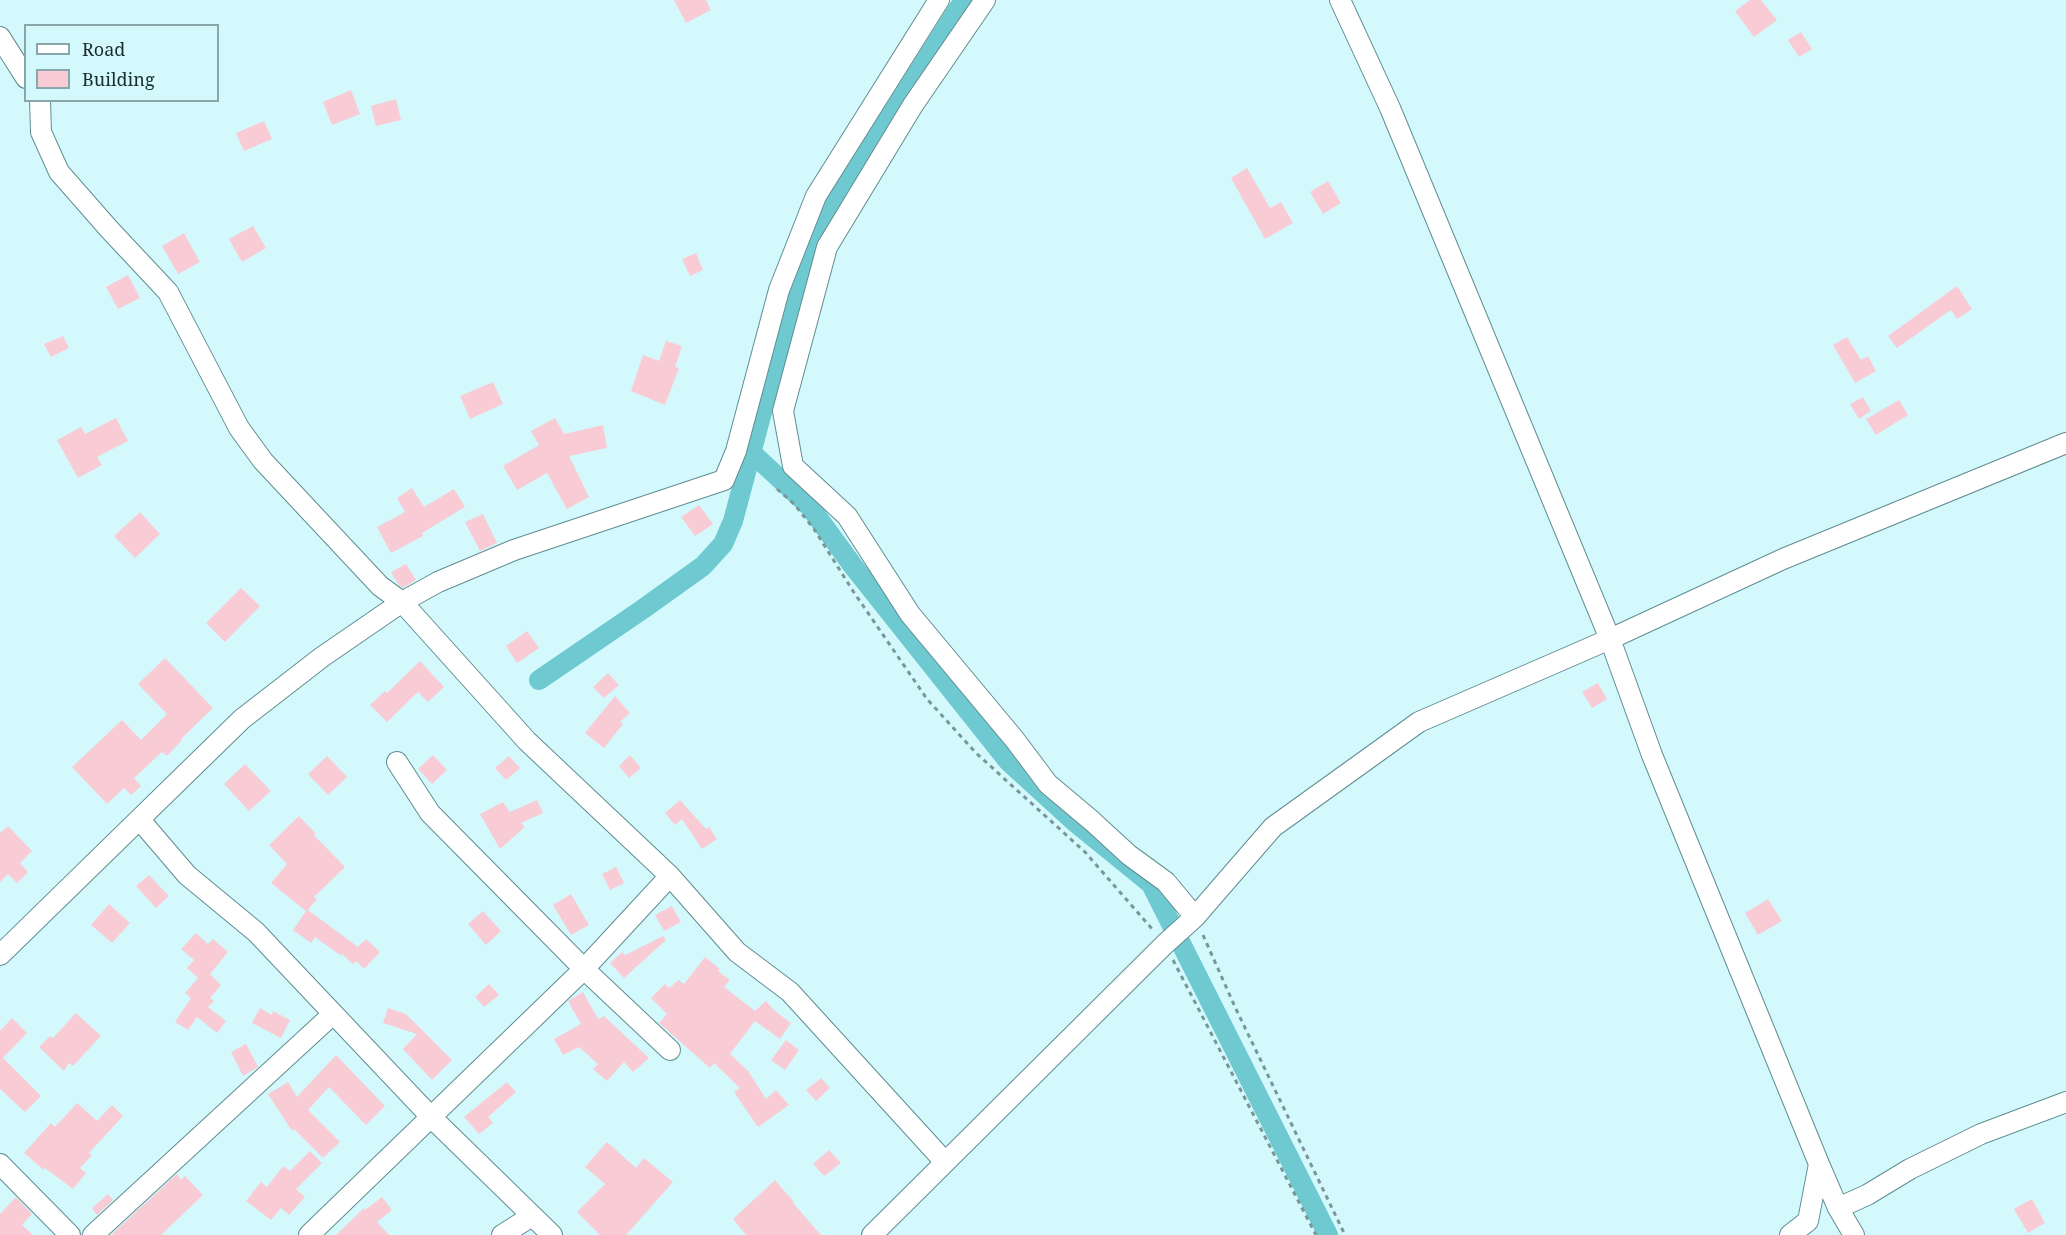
<!DOCTYPE html>
<style>
body{margin:0}
#map{position:relative;width:2066px;height:1235px;overflow:hidden;background:#d3f9fc;font-family:"Noto Serif",serif}
canvas{display:block}
.legend{position:absolute;left:24px;top:24px;width:195px;height:78px;box-sizing:border-box;background:#d3f9fc;border:2px solid #89a7aa;margin:0;padding:8px 10px;list-style:none;font-size:18px;color:#192c2e}
.legend li{display:flex;align-items:center;gap:12px;height:30px}
.legend b{width:30px;border:2px solid #89a7aa}
</style>
<div id="map">
<canvas width="2066" height="1235"></canvas>
<ul class="legend">
<li><b style="height:8px;background:#fff"></b>Road</li>
<li><b style="height:16px;background:#f9ccd5"></b>Building</li>
</ul>
</div>
<script>
const ctx = document.querySelector('canvas').getContext('2d');
ctx.lineJoin = 'round';
const toPath = rows => new Path2D(rows.map(r => 'M' + r).join(''));
function stroke(path, color, width, dash) { ctx.strokeStyle = color; ctx.lineWidth = width; ctx.lineCap = dash ? 'butt' : 'round'; ctx.setLineDash(dash || []); ctx.stroke(path); }
function fillPath(path, color) { ctx.fillStyle = color; ctx.fill(path, 'evenodd'); }
stroke(toPath([
 [752,453,810,507,853,566,1008,761,1076,823,1151,884,1328,1235],
 [539,680,643,609,703,566,723,544,733,521,805,251,964,0]
]), '#6ec9d1', 20);
fillPath(toPath([
 [674,0,706,0,711,10,686,23],
 [1750,0,1761,0,1777,20,1754,37,1735,11],
 [1801,32,1812,49,1799,57,1788,40],
 [351,90,360,114,332,125,323,102],
 [396,99,401,120,376,126,371,106],
 [264,121,272,139,244,151,236,133],
 [1247,168,1270,208,1281,202,1293,223,1265,239,1231,178],
 [1328,181,1341,203,1323,214,1310,192],
 [253,226,266,248,242,262,229,239],
 [184,233,200,262,178,274,162,246],
 [696,253,703,270,690,276,682,259],
 [128,275,140,298,118,309,106,287],
 [1957,286,1972,309,1957,319,1951,310,1897,348,1888,336],
 [63,336,69,348,51,357,44,344],
 [1847,337,1861,360,1868,356,1876,371,1855,383,1833,345],
 [666,341,682,346,675,367,679,368,665,405,631,391,643,355,659,361],
 [493,382,503,404,470,419,460,396],
 [1863,397,1871,411,1859,419,1850,404],
 [1899,400,1908,415,1876,435,1866,419],
 [116,418,128,441,97,457,102,465,78,478,57,440,81,427,85,434],
 [555,418,564,434,603,425,607,448,569,456,589,497,567,509,547,473,517,490,503,466,539,445,531,431],
 [412,488,424,507,454,489,465,507,422,533,423,536,391,553,377,527,405,512,397,498],
 [699,505,713,524,695,536,681,517],
 [140,512,160,534,135,558,114,536],
 [483,514,497,543,480,551,465,522],
 [406,564,416,580,403,588,398,584,391,572],
 [241,588,260,606,225,642,206,623],
 [527,631,539,648,517,663,506,646],
 [165,658,213,708,181,739,182,740,167,756,162,752,134,778,141,786,131,795,124,788,107,804,72,767,122,720,141,740,167,714,138,684],
 [420,661,444,687,428,702,418,692,387,722,370,705,385,691,387,693],
 [608,673,619,685,604,698,593,687],
 [1598,683,1607,699,1592,708,1582,692],
 [615,696,630,713,620,722,623,724,604,748,585,733],
 [433,755,447,770,432,784,418,769],
 [630,755,641,768,629,778,619,766],
 [327,756,347,777,328,795,308,774],
 [509,756,520,768,506,780,495,768],
 [245,764,271,791,249,811,224,784],
 [537,800,543,813,521,823,525,827,500,849,480,814,503,802,510,812],
 [680,800,706,829,709,827,717,839,702,849,682,819,675,825,665,813],
 [299,816,316,834,314,835,345,867,314,897,317,899,308,910,358,947,366,939,380,952,364,969,356,961,353,964,342,954,340,955,315,937,311,943,293,930,306,911,271,883,287,864,269,845],
 [8,826,32,851,20,863,28,872,17,883,8,874,0,882,0,833],
 [616,867,624,883,610,890,602,874],
 [149,875,169,896,156,908,136,886],
 [571,894,589,925,571,935,553,905],
 [1768,899,1782,921,1758,935,1745,913],
 [109,904,130,923,112,943,91,925],
 [672,906,681,922,664,931,655,915],
 [483,911,501,931,486,945,468,924],
 [196,933,208,944,213,939,228,952,210,974,221,985,210,998,214,1001,208,1007,226,1021,217,1033,197,1017,188,1030,175,1022,191,998,185,993,198,978,187,968,194,960,181,949],
 [663,936,666,940,624,978,610,963,622,952,625,955],
 [705,957,720,969,718,971,730,980,724,987,755,1011,766,1001,775,1011,791,1023,780,1039,755,1021,730,1054,748,1071,766,1099,776,1090,789,1105,758,1127,734,1092,740,1088,714,1063,710,1068,659,1023,667,1014,651,998,665,984,669,988,679,980,684,984],
 [489,984,499,995,484,1007,475,997],
 [583,992,598,1019,604,1016,649,1058,633,1072,624,1062,607,1081,593,1069,598,1064,579,1047,563,1055,554,1039,581,1024,568,1001],
 [260,1008,272,1015,273,1011,290,1020,281,1038,252,1023],
 [388,1008,406,1014,452,1060,432,1080,403,1049,417,1034,383,1023],
 [76,1013,101,1036,73,1066,69,1063,64,1071,39,1047,50,1036,53,1038],
 [12,1018,27,1033,3,1058,41,1096,25,1112,0,1089,0,1031],
 [786,1040,799,1050,785,1070,771,1060],
 [246,1044,258,1067,243,1076,231,1052],
 [336,1055,385,1106,366,1125,329,1087,308,1110,340,1142,323,1158,294,1129,292,1131,268,1094,288,1082,297,1097],
 [821,1078,830,1088,816,1101,806,1090],
 [507,1082,516,1092,488,1117,493,1123,479,1134,464,1117],
 [77,1103,97,1121,112,1105,123,1116,89,1153,92,1155,80,1168,86,1173,73,1189,45,1168,44,1170,24,1153,51,1123,55,1127],
 [607,1142,636,1168,644,1158,673,1182,626,1235,600,1235,577,1212,605,1184,585,1167],
 [829,1150,841,1163,824,1176,813,1164],
 [310,1151,322,1163,296,1189,305,1197,289,1215,281,1208,271,1220,246,1201,261,1182,267,1187,283,1166,290,1171],
 [177,1174,181,1180,185,1176,203,1195,161,1235,114,1235,113,1233],
 [775,1180,794,1202,793,1203,821,1235,746,1235,733,1219],
 [108,1194,113,1200,97,1215,92,1208],
 [16,1197,32,1214,22,1225,33,1235,0,1235,0,1214],
 [382,1197,392,1210,377,1222,389,1235,336,1235,364,1208,365,1210],
 [2032,1199,2045,1223,2028,1233,2014,1209]
]), '#f9ccd5');
const street = toPath([
 [985,0,913,105,827,247,783,411,793,466,847,516,910,614,1015,740,1048,784,1092,821,1129,855,1166,882,1195,917],
 [1340,0,1390,108,1610,639,1652,755,1819,1164,1838,1208,1854,1235],
 [0,37,26,78],
 [40,100,41,132,59,172,109,229,168,292,239,428,263,461,380,586,402,602,527,741,670,876,737,952,790,992,945,1162],
 [397,762,430,813,584,969,670,1050],
 [140,820,187,875,256,932,432,1118,552,1235],
 [0,955,242,719,322,657,402,602,438,582,514,550,724,480,736,451,779,290,816,196,939,0],
 [0,1164,70,1235],
 [1838,1208,1867,1195,1910,1169,1981,1134,2066,1102],
 [93,1235,333,1014],
 [309,1235,584,969,670,876],
 [502,1235,532,1216],
 [872,1235,1165,944,1195,917,1273,827,1419,722,1610,639,1783,559,2066,443],
 [1790,1235,1808,1221,1819,1164]
]);
stroke(street, '#608d92', 22);
stroke(toPath([
 [777,489,794,504,814,529,853,591,927,699,976,753,1085,852,1153,930],
 [1203,935,1235,1007,1345,1235],
 [1173,960,1316,1235]
]), '#799698', 3, [4.5, 4.5]);
stroke(street, '#fff', 20);
</script>
